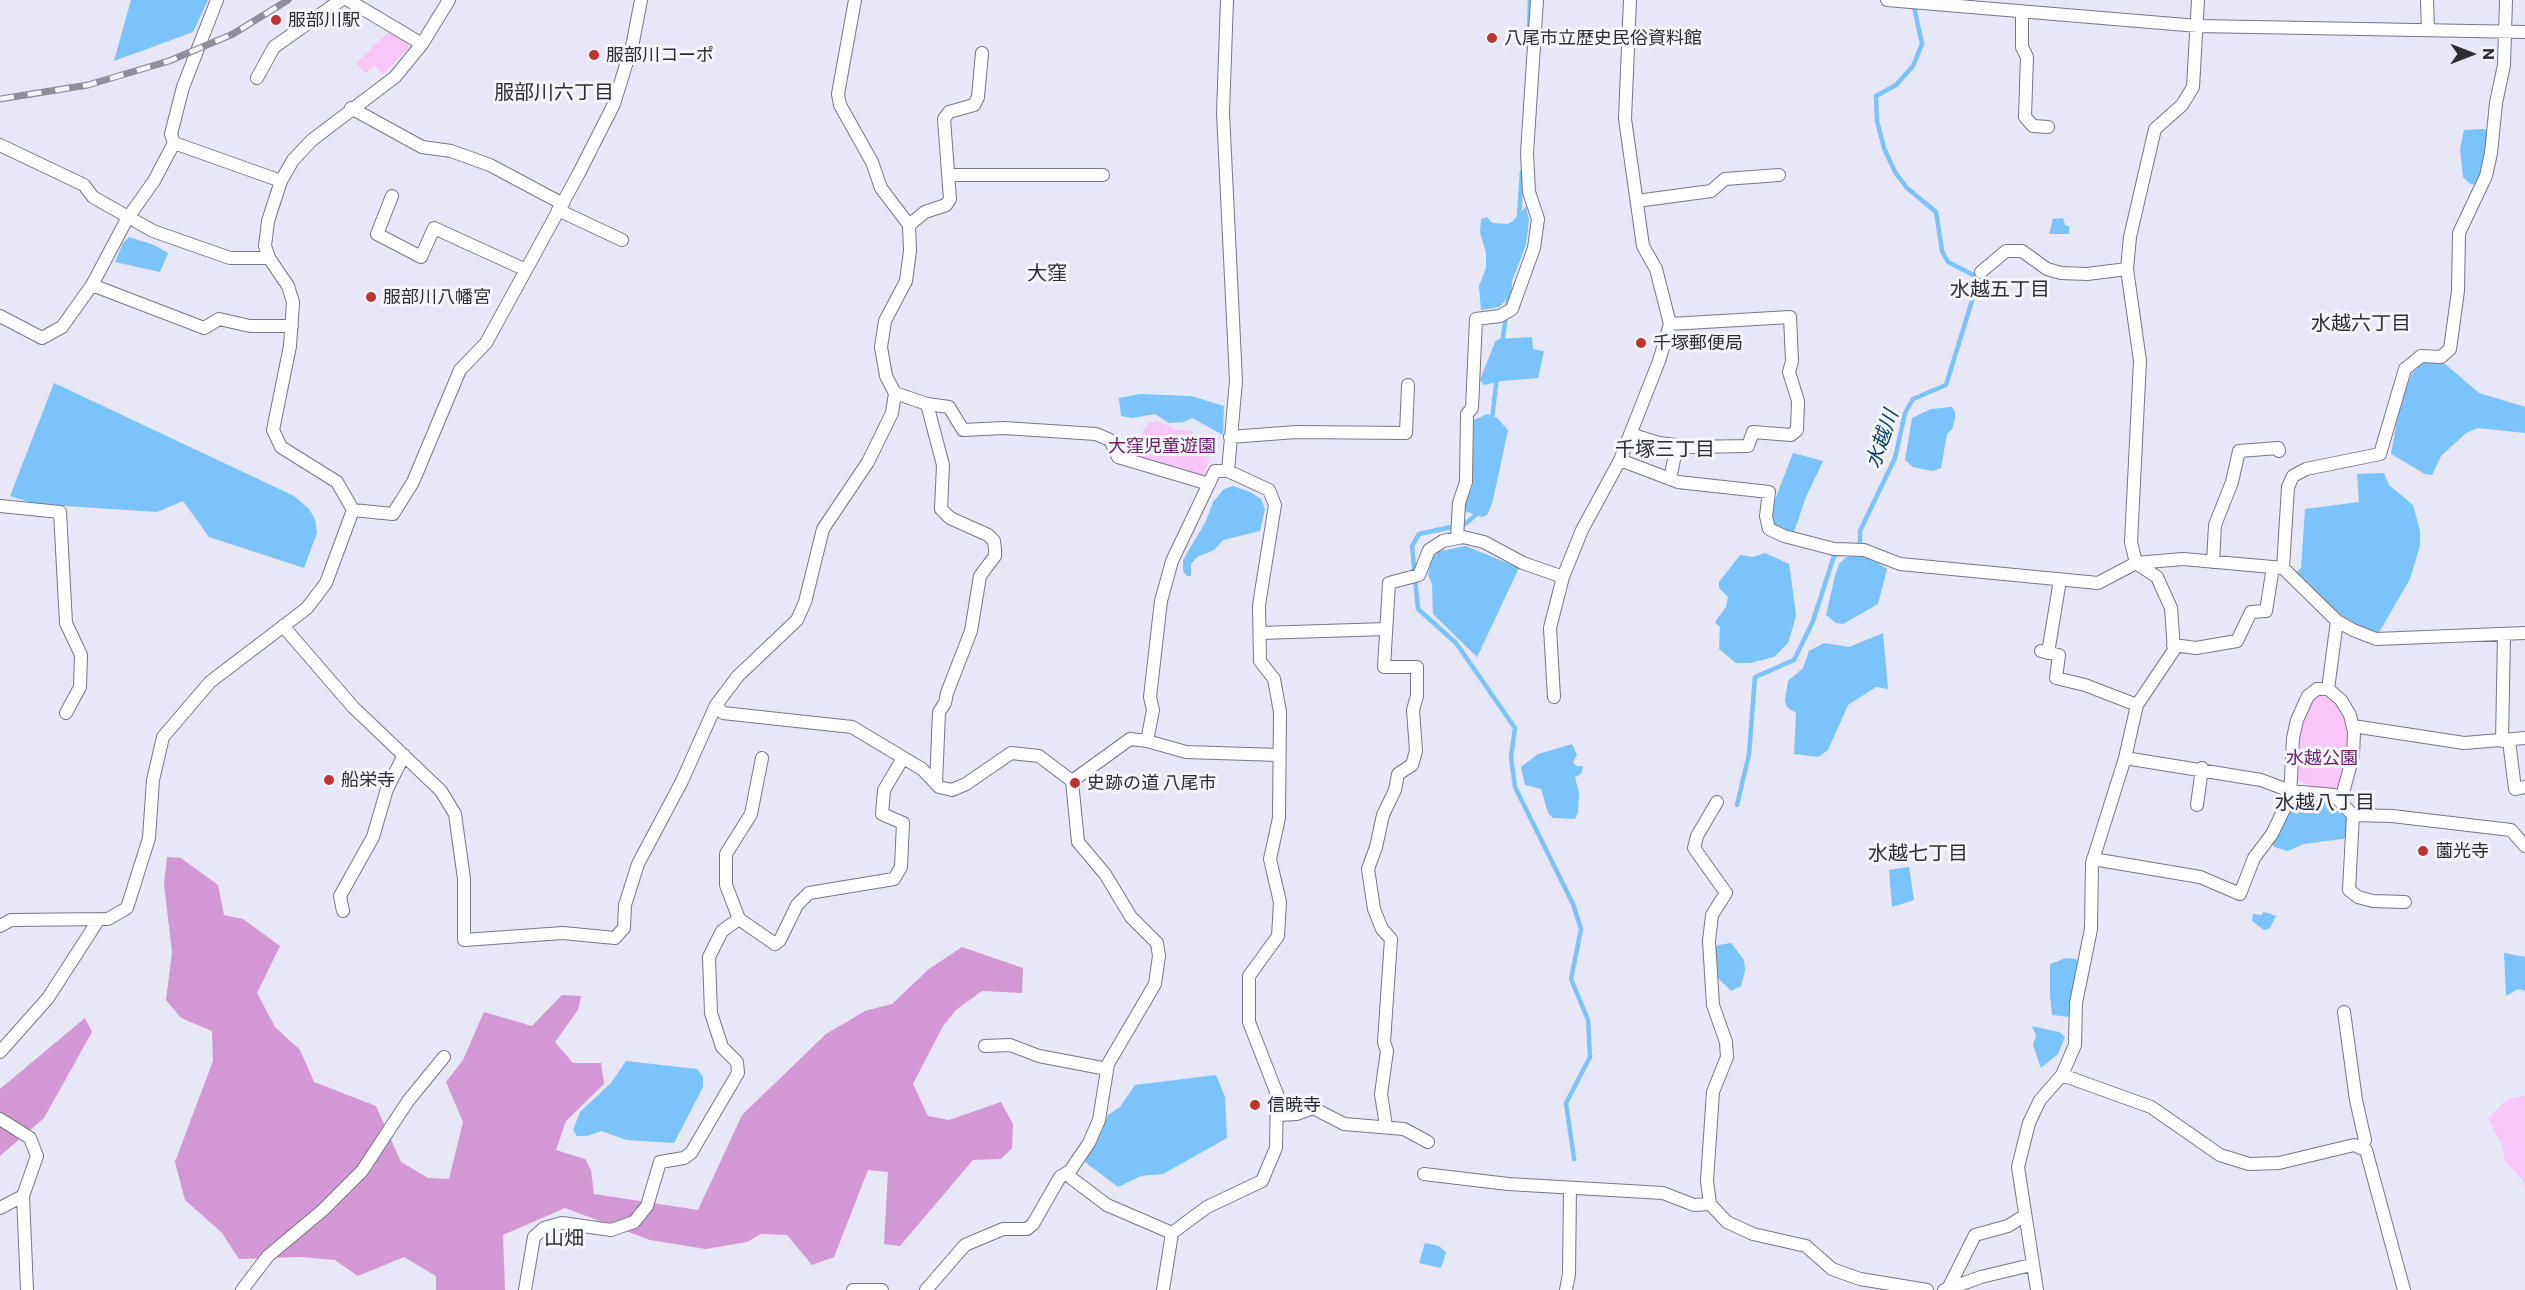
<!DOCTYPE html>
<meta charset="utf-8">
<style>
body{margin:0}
#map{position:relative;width:2525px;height:1290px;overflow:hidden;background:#e7e7f8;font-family:Commissioner,sans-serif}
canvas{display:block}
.north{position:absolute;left:2441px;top:24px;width:60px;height:60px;-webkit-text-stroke:4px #f5f5fc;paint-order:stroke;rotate:90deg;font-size:16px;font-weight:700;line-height:24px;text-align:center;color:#2d2d33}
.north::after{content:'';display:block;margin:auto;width:21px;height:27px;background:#2d2d33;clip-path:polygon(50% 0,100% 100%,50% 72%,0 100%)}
</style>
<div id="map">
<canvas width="2525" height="1290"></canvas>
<div class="north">N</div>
</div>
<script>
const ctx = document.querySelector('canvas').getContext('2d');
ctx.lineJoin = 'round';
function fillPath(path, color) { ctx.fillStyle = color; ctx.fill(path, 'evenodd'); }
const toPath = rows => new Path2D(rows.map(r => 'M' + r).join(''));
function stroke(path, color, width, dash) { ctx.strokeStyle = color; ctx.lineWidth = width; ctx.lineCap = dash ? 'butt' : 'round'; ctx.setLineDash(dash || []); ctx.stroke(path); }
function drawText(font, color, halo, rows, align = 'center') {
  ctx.font = font + ' Commissioner,"Noto Sans JP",sans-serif'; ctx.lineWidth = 6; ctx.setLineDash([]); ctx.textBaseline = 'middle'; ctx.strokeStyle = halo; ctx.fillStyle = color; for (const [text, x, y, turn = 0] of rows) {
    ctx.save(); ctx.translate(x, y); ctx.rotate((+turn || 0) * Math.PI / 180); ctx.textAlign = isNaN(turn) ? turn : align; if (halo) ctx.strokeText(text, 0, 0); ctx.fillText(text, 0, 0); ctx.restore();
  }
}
fillPath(toPath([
 [389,32,405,40,409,48,382,75,375,66,365,73,356,63],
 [1157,421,1178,430,1191,431,1196,437,1197,454,1210,458,1203,478,1136,460,1142,434,1148,423],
 [2317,694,2337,702,2343,711,2348,730,2348,761,2339,789,2311,786,2294,778,2299,725],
 [2525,1096,2525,1188,2523,1181,2504,1160,2503,1148,2488,1118,2508,1099]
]), '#f9c6fa');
fillPath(toPath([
 [167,857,181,858,218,885,224,915,243,919,280,946,257,993,275,1027,300,1050,314,1082,376,1106,401,1162,428,1178,449,1179,463,1122,446,1082,463,1060,484,1012,532,1026,562,995,581,996,578,1010,555,1042,573,1063,601,1063,604,1084,566,1121,556,1150,585,1159,591,1170,594,1194,698,1210,742,1115,826,1034,865,1011,892,1004,929,969,962,947,1023,968,1022,993,982,991,956,1010,943,1026,913,1084,928,1116,949,1120,1001,1102,1013,1124,1012,1148,1001,1159,973,1160,900,1246,884,1244,888,1172,868,1170,834,1257,812,1265,787,1235,761,1234,747,1242,706,1249,650,1240,565,1208,503,1235,505,1290,436,1290,436,1276,404,1257,358,1276,335,1260,301,1257,239,1259,222,1233,185,1200,175,1162,213,1061,212,1031,181,1018,166,1000,172,952,164,884],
 [85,1018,92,1032,44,1118,0,1156,0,1089]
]), '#d497d6');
fillPath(toPath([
 [131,0,208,0,193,32,114,61],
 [2483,129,2487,130,2488,146,2478,185,2470,184,2463,177,2460,149,2464,130],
 [1526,206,1529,220,1526,245,1504,302,1499,307,1481,310,1479,286,1486,268,1486,253,1480,232,1481,219,1487,217,1492,223,1507,224,1513,221],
 [2063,218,2065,225,2069,226,2069,234,2049,234,2053,219],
 [129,237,154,245,168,253,160,272,115,262,123,243],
 [1532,337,1533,349,1544,351,1538,378,1502,381,1484,385,1480,380,1495,342,1499,339],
 [2438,361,2445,364,2479,393,2525,407,2525,433,2478,428,2466,433,2441,456,2432,475,2425,474,2391,454,2399,409,2411,375,2422,363],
 [54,383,294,496,309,509,315,519,317,533,304,568,209,537,183,501,157,512,35,504,10,496],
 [1140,394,1191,396,1224,406,1223,435,1192,418,1184,422,1169,423,1155,414,1132,418,1121,416,1119,398],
 [1952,407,1955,412,1955,419,1952,429,1947,434,1941,468,1932,471,1913,467,1905,460,1912,418,1931,409],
 [1487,414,1497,418,1508,430,1492,504,1487,515,1482,517,1465,511,1465,503,1472,487,1474,420],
 [1793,453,1823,461,1806,497,1794,532,1777,527,1772,521,1771,510],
 [2384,473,2389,485,2413,505,2420,531,2420,545,2410,579,2378,634,2352,625,2295,573,2301,568,2305,509,2359,502,2357,474],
 [1233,486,1250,492,1261,499,1265,509,1260,531,1223,540,1214,550,1197,557,1191,564,1191,576,1187,576,1183,571,1183,560,1206,521,1213,502,1224,489],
 [1466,546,1519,568,1477,657,1433,614,1432,584,1428,575,1432,558,1440,551],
 [1765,553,1789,564,1796,614,1793,627,1788,643,1774,657,1750,663,1736,663,1719,649,1720,627,1715,622,1726,607,1728,597,1719,588,1719,582,1740,555,1753,557],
 [1860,555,1869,557,1887,569,1878,604,1843,624,1836,623,1826,615,1835,576,1839,564,1846,557],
 [1883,633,1888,689,1876,687,1848,705,1828,750,1818,757,1794,754,1796,713,1787,707,1785,700,1788,681,1803,668,1809,651,1824,643,1849,647],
 [1572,744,1577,755,1573,762,1576,766,1583,766,1581,774,1575,777,1579,793,1578,812,1575,819,1553,818,1548,813,1541,789,1525,785,1521,767,1538,754],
 [2321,798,2332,800,2345,812,2349,838,2304,844,2288,851,2274,847,2272,843,2293,799],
 [1909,867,1914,900,1892,907,1889,870],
 [2264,912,2276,916,2269,929,2264,930,2252,921,2253,914,2261,915],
 [1731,943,1744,960,1745,970,1741,986,1731,991,1716,976,1714,969,1717,957,1715,948,1718,945],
 [2504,953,2525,957,2525,991,2518,989,2506,996],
 [2066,958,2076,959,2078,963,2070,1017,2052,1015,2050,995,2050,964],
 [2032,1026,2059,1032,2065,1037,2058,1054,2041,1068,2033,1045,2036,1035],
 [626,1061,697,1069,703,1077,703,1087,674,1143,627,1140,601,1131,587,1136,577,1136,573,1130,580,1112,611,1083],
 [1216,1075,1225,1097,1227,1138,1163,1174,1141,1176,1118,1187,1085,1162,1108,1115,1120,1107,1135,1085],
 [1425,1243,1439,1246,1446,1252,1441,1268,1419,1263]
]), '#7ac3fd');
stroke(toPath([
 [1529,34,1530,0],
 [1519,217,1522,172],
 [1502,345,1510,285],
 [1492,419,1497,377],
 [1478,513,1465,524,1419,534,1412,546,1418,609,1456,643,1515,728,1511,757,1515,787,1573,904,1581,929,1571,979,1588,1020,1590,1057,1566,1103,1574,1159],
 [1857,545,1860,544,1860,531,1895,458,1905,413,1913,399,1946,385,1979,278,1948,262,1942,251,1936,212,1907,188,1895,172,1884,148,1877,121,1876,96,1896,85,1913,66,1922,44,1914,7],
 [1737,805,1749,754,1755,677,1794,660,1813,621,1834,556,1842,553]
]), '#7ac3fd', 4.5);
const minor = toPath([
 [217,0,183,87,171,134,174,143,281,181],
 [348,0,422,44],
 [1227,0,1223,113,1236,381,1228,471],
 [1887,0,2198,26,2525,32],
 [2427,0,2428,30],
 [2022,12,2022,47,2027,57,2025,117,2033,126,2048,127],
 [257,78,274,47,341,0],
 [351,108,422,147,451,151,490,165,563,204],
 [0,145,84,185,93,197,153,231,230,258,269,258],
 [948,175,1103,175],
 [392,196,377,234,421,257,434,228,526,270],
 [1637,201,1711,191,1725,179,1779,175],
 [558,210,622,240],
 [909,225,925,212,946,205,950,199,944,119,949,112,974,105,978,97,982,53],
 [1981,272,2006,251,2022,251,2047,269,2061,273,2087,274,2127,269],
 [92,285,204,328,219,319,250,326,292,326],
 [0,316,42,338,62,327,92,285,127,219,154,181,174,143],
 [895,393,927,404,949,407,963,430,1004,428,1096,434,1110,440,1118,457,1209,484],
 [927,404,943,465,941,509,950,518,988,535,994,541,995,549,995,556,980,576,971,631,947,693,945,703,939,712,936,784],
 [1630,434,1659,443,1692,447,1748,446,1753,432,1791,435,1797,430,1798,401,1789,372,1792,361,1790,317,1670,324],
 [1230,437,1296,432,1406,433,1408,385],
 [1620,460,1678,482,1769,492,1766,516,1769,529,1784,536,1834,549,1864,550,1900,564,2098,583,2136,563,2183,559,2283,568,2337,621,2353,630,2376,639,2525,633],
 [1670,479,1677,445],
 [0,506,60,512,66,623,81,655,80,687,66,713],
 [353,510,393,514,413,482,460,370,486,343,579,173,614,104,633,42,641,0],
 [1457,538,1459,503,1466,482,1467,414,1472,408,1476,319,1500,316,1512,309,1534,248,1538,219,1529,192,1527,153,1537,0],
 [2213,562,2215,525,2232,482,2239,451,2278,448,2279,451],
 [2283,568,2288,487,2293,476,2306,469,2380,454,2405,369,2421,356,2441,357,2450,349,2458,291,2459,233,2486,176,2491,153,2496,103,2504,65,2506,0],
 [2337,621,2328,689,2341,700,2350,715,2354,732,2353,756,2341,800],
 [283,626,353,707,441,791,455,814,464,879,464,940,563,933,615,938,624,928,625,905,638,864,682,781,716,705,738,676,797,620,805,602,823,529,868,462,892,413,895,393,886,376,881,347,885,321,906,281,910,251,909,225,881,188,872,162,840,105,838,94,855,0],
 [1260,633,1386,629],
 [2173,645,2196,648,2237,641,2251,612,2266,611,2273,567],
 [2041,651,2059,655,2056,678,2085,685,2137,705],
 [2048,653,2060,580],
 [1554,697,1550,628,1563,577,1582,530,1620,460,1659,361,1670,324,1656,269,1643,246,1625,119,1630,0],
 [716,705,723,713,852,727,922,769,939,787,952,790,966,784,1011,753,1039,756,1072,781,1078,842,1105,874,1131,917,1157,943,1159,956,1155,984,1108,1064,1099,1120,1089,1143,1070,1171,1060,1177,1033,1224,1027,1229,1003,1229,965,1245,926,1290],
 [2353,726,2464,743,2525,738],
 [1147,741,1153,710,1150,697,1161,601,1172,561,1215,471,1228,471,1269,490,1275,505,1259,605,1260,661,1274,679,1280,712,1279,818,1270,859,1280,902,1278,936,1249,976,1249,1022,1277,1094,1276,1148,1262,1181,1207,1207,1172,1233,1163,1290],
 [2502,741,2504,634],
 [2509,741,2515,789,2525,787],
 [2125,758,2261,780,2290,791,2334,795,2353,815,2349,890,2358,897,2373,901,2405,902],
 [1072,781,1130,739,1147,741,1186,752,1279,755],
 [1717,802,1697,836,1694,848,1726,893,1712,915,1709,941,1713,1005,1726,1042,1727,1057,1713,1092,1707,1181,1710,1204,1727,1222,1753,1234,1806,1246,1832,1269,1860,1279,1927,1290],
 [2197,805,2202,768],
 [2353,815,2392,816,2511,830,2525,846],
 [2093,859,2200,877,2240,894,2254,858,2272,834,2290,797,2293,738,2297,720,2308,696,2317,689,2328,689],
 [343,911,340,896,373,837,387,789,404,755],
 [739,919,726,885,726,854,751,814,762,758],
 [0,926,11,920,108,919,127,908,149,838,153,780,163,737,210,682,307,608,326,583,353,510,337,482,281,447,273,430,290,346,293,302,288,286,269,258,265,246,268,221,281,181,293,160,312,140,395,77,422,44,449,0],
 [2344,1012,2356,1100,2365,1140,2360,1148],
 [985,1046,1010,1045,1039,1056,1107,1069],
 [0,1052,48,998,99,919],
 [2062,1075,2151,1107,2220,1155,2249,1164,2279,1163,2354,1145,2366,1150,2404,1290],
 [1278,1115,1297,1114,1313,1108,1344,1124,1404,1129,1428,1142],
 [0,1119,30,1138,37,1156,23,1196,27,1290],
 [1386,1126,1381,1094,1387,1051,1384,1042,1391,939,1382,929,1374,909,1368,869,1376,847,1383,815,1395,790,1398,774,1412,765,1416,751,1413,710,1417,696,1417,667,1384,667,1389,583,1419,575,1429,550,1443,541,1463,537,1484,542,1523,563,1563,577],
 [1066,1174,1107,1205,1172,1233],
 [1424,1174,1508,1184,1663,1193,1694,1205,1710,1204],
 [0,1208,23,1196],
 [1948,1289,1981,1277,2031,1265],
 [242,1290,268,1256,323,1210,362,1171,408,1101,444,1057],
 [525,1290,534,1237,544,1228,562,1223,611,1230,634,1222,647,1206,660,1162,684,1158,691,1153,738,1073,737,1062,722,1047,711,1013,709,957,722,931,739,919,775,944,780,940,797,905,809,893,894,879,901,867,903,823,882,814,884,790,903,758],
 [853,1290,882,1290],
 [1566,1290,1569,1274,1570,1188],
 [1944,1290,1948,1289,1975,1235,2008,1226,2024,1216],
 [2037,1290,2018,1167,2029,1123,2040,1100,2062,1075,2075,1045,2076,1003,2091,929,2092,863,2125,758,2137,705,2174,650,2171,608,2157,577,2136,563,2131,542,2140,361,2127,269,2130,237,2155,129,2182,105,2193,87,2198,0]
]);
stroke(minor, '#767686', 14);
stroke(minor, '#fff', 12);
const rail = toPath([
 [0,99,88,85,169,61,233,34,288,0]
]);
stroke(rail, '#8f8f9b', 7);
stroke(rail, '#f5f5fc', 4.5, [14]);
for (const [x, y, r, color] of [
 [276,20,6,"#c13331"],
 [1492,38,6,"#c13331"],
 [594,55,6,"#c13331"],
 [371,297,6,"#c13331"],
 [1641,343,6,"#c13331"],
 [329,780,6,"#c13331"],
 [1075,783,6,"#c13331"],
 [2423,851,6,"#c13331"],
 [1255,1105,6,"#c13331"]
]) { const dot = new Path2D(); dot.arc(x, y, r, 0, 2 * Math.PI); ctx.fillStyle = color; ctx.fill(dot); stroke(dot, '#f5f5fc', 2); }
drawText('18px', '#2d2d33', '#f5f5fc', [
 ["服部川駅",288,20],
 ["八尾市立歴史民俗資料館",1504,38],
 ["服部川コーポ",606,55],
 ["服部川八幡宮",383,297],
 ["千塚郵便局",1653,343],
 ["船栄寺",341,780],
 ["史跡の道 八尾市",1087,783],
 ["薗光寺",2435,851],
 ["信暁寺",1267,1105]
], 'left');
drawText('18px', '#68206c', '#f5f5fc', [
 ["大窪児童遊園",1162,446],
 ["水越公園",2322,758]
]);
drawText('20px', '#2d2d33', '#f5f5fc', [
 ["服部川六丁目",554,92],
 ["大窪",1047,273],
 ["水越五丁目",2000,289],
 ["水越六丁目",2361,323],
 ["千塚三丁目",1665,449],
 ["水越八丁目",2325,802],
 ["水越七丁目",1918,853],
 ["山畑",564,1238]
]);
drawText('italic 20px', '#033e64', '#f5f5fc', [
 ["水越川",1882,439,-71]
]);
</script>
